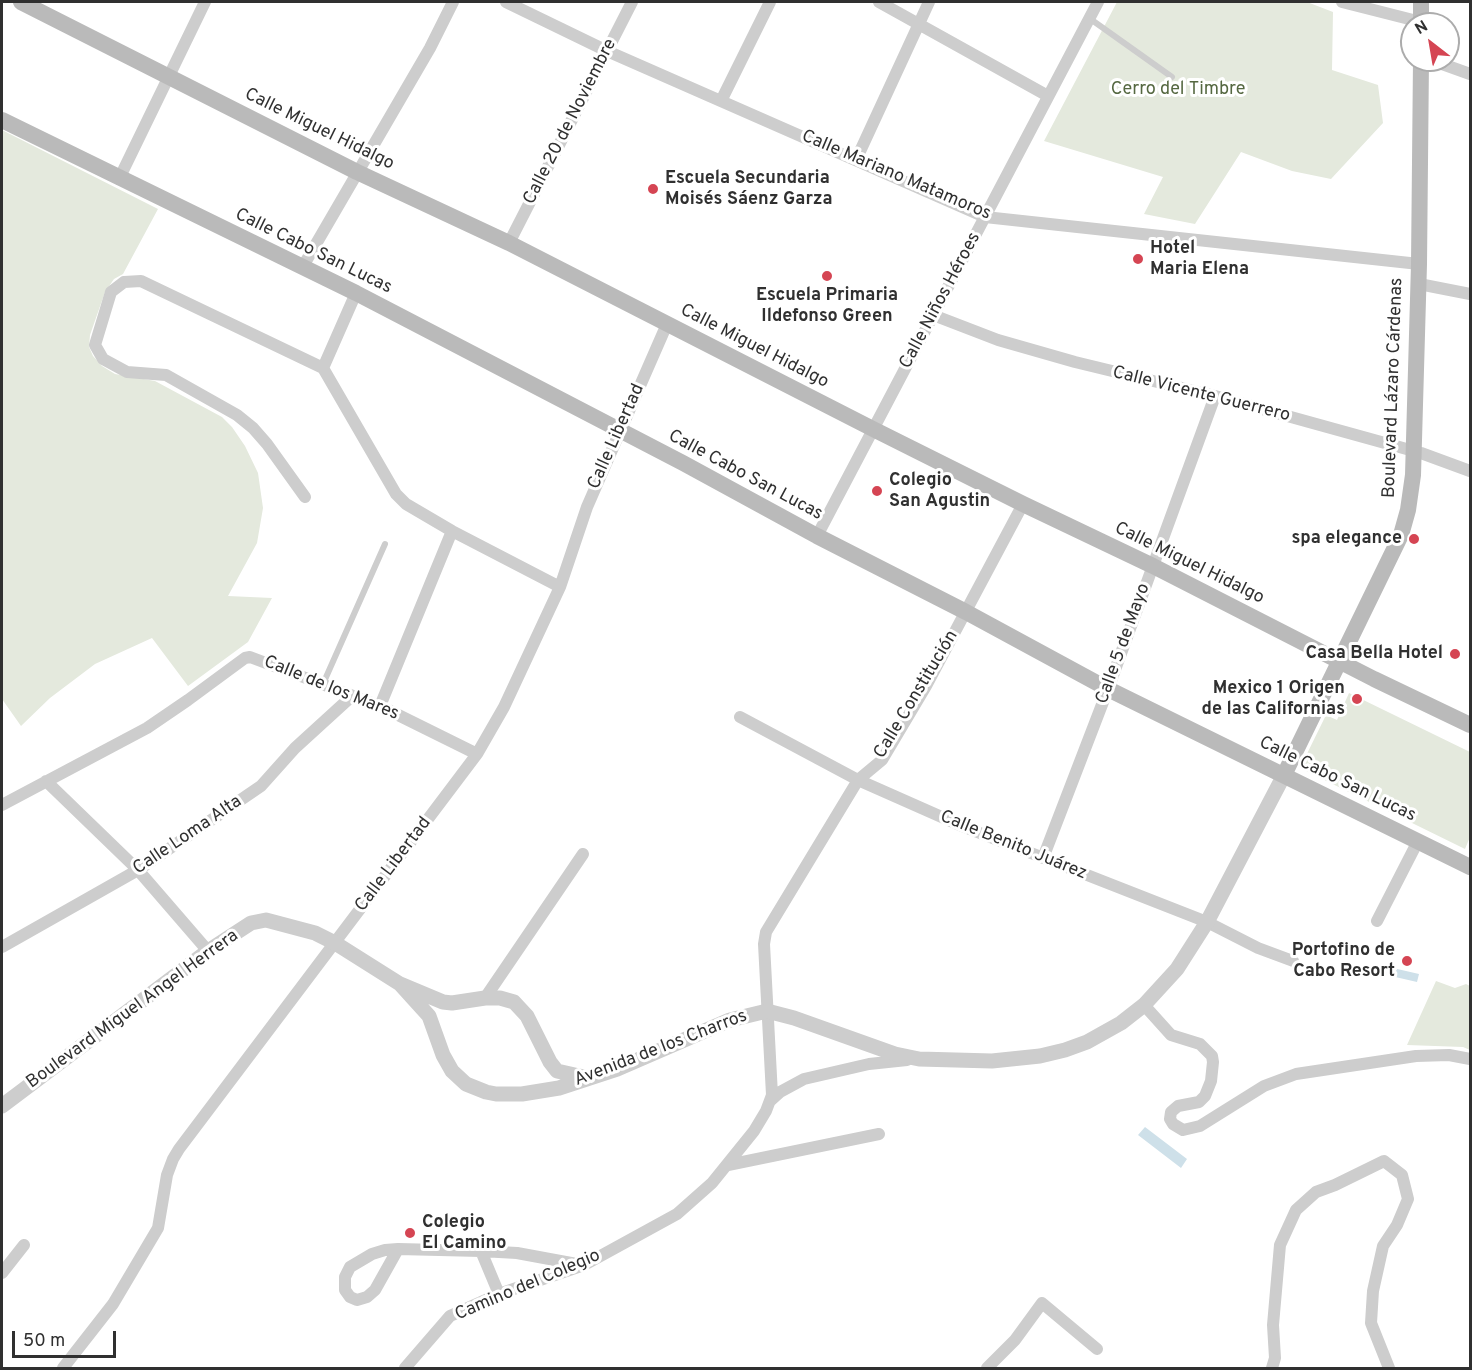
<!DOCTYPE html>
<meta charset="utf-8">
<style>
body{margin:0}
#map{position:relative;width:1472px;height:1370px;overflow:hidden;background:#fff;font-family:Overpass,sans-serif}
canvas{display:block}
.frame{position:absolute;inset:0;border:3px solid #303030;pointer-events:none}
.north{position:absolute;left:1400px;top:12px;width:60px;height:60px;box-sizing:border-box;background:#fff;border:2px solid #acacac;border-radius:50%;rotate:329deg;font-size:16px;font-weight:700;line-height:24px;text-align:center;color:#303030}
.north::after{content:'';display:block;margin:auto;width:21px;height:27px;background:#d54553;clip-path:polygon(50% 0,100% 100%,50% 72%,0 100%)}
.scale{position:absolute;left:12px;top:1331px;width:104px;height:27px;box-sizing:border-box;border:3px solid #303030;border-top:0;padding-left:8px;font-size:18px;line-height:21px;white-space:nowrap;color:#303030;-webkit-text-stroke:4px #fff;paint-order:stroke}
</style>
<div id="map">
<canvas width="1472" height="1370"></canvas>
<div class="frame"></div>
<div class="north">N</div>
<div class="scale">50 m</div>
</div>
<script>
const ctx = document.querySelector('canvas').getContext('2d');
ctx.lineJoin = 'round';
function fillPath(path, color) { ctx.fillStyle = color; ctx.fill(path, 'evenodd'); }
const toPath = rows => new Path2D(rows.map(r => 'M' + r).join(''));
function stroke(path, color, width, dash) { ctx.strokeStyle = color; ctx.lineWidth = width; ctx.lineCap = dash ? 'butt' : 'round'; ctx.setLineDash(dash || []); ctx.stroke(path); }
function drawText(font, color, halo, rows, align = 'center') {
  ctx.font = font + ' Overpass,sans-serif'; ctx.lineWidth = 6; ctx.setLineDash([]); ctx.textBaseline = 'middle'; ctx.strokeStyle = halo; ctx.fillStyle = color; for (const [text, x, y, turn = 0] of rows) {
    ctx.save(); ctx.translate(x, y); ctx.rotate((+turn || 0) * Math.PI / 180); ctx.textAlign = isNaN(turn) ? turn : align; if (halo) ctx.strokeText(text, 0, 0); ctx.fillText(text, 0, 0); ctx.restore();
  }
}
fillPath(toPath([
 [1117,2,1307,2,1333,12,1332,70,1378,85,1383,123,1331,179,1292,171,1241,152,1195,224,1144,214,1163,177,1044,141],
 [2,130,158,209,123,274,114,279,105,292,90,335,89,347,93,356,102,366,115,374,155,381,222,417,232,427,245,446,258,473,263,508,257,543,228,596,272,598,248,642,188,686,152,638,95,664,50,698,21,726,2,699],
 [1349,693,1470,752,1470,837,1465,849,1300,768,1326,715,1337,720],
 [1436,981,1455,988,1466,984,1470,986,1470,1050,1463,1047,1407,1045]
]), '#e4e9dd');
fillPath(toPath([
 [1380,965,1419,974,1417,982,1378,973],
 [1145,1127,1187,1159,1181,1168,1138,1135]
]), '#cee0e9');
stroke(toPath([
 [1089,18,1172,77],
 [323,684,385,544]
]), '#cdcdcd', 6);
stroke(toPath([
 [506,2,607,51,985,217,1419,264],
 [879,2,1048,96],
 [1342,2,1421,22],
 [1431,60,1470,74],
 [721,101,770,2],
 [856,160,929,2],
 [119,179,205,2],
 [509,243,632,2],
 [302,268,430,48,453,2],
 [1419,284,1470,294],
 [356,293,323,368,396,494,406,504,452,531,560,587],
 [933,315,998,340,1075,362,1215,396,1421,453,1470,471],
 [305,497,267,444,253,428,237,415,166,375,127,372,103,359,95,345,111,292,124,282,141,281,323,368],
 [817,536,1098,2],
 [380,706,452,531],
 [740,717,858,780,962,826,1207,922,1258,948,1293,961],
 [46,781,138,870,208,951],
 [2,805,147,728,188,700,245,658,250,657,380,706,477,754],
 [1043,858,1108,689,1215,396],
 [1377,921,1418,841],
 [2,947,138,870,261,786,295,748,352,696],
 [485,998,583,854],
 [1144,1005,1171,1035,1200,1044,1212,1056,1213,1062,1211,1081,1205,1096,1199,1102,1178,1106,1171,1112,1170,1119,1173,1124,1183,1130,1200,1126,1264,1086,1296,1074,1416,1056,1449,1055,1470,1059],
 [770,1101,780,1092,804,1079,869,1064,907,1060],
 [728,1165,879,1134],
 [398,1249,375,1290,367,1297,357,1300,350,1297,345,1290,345,1277,350,1267,372,1254,385,1250,398,1249,481,1251,517,1253,582,1265],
 [481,1251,499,1294],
 [2,1273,24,1245],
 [63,1368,113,1304,158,1228,167,1175,173,1159,179,1149,477,754,504,707,560,587,587,507,667,324],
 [405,1368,450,1316,499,1294,584,1265,677,1214,712,1183,754,1131,766,1111,772,1095,764,944,766,932,858,780,882,760,926,686,1023,504],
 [987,1368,1015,1340,1042,1303,1097,1349],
 [1272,1368,1275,1358,1273,1325,1280,1245,1296,1210,1316,1192,1335,1185,1384,1161,1402,1175,1408,1199,1397,1225,1383,1246,1373,1291,1371,1323,1389,1368]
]), '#cdcdcd', 12);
stroke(toPath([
 [400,984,429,1016,443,1055,452,1071,466,1084,486,1092,496,1094,522,1094,559,1088,617,1069,730,1020,767,1011,794,1018,895,1054,919,1059,992,1061,1040,1056,1065,1050,1087,1042,1121,1023,1144,1005,1177,969,1207,922,1284,775],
 [2,1106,208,951,251,923,266,920,315,933,335,943,400,984,443,1002,452,1003,485,998,500,998,514,1002,527,1016,550,1062,557,1071,588,1078]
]), '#cdcdcd', 15);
stroke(toPath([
 [21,2,357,172,509,243,873,429,1023,504,1153,566,1374,679,1470,725],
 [1421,2,1421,24],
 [2,120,356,293,683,463,817,536,966,612,1108,689,1470,867],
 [1284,775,1401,535,1408,510,1413,475,1419,264,1421,60]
]), '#bababa', 16);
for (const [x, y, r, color] of [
 [653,189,6,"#d54553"],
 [1138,259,6,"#d54553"],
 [827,276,6,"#d54553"],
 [877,491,6,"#d54553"],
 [1414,539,6,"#d54553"],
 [1455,654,6,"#d54553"],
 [1357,699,6,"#d54553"],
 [1407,961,6,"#d54553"],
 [410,1233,6,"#d54553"]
]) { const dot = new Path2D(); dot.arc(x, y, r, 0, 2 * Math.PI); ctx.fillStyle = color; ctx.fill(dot); stroke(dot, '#fff', 2); }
drawText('18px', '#556841', '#fff', [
 ["Cerro del Timbre",1178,90]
]);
drawText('18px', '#303030', '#fff', [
 ["Calle 20 de Noviembre",571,122,-63],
 ["Calle Miguel Hidalgo",319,130,26],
 ["Calle Mariano Matamoros",896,176,23],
 ["Calle Cabo San Lucas",313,252,26],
 ["Calle Niños Héroes",941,301,-62],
 ["Calle Miguel Hidalgo",754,347,27],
 ["Boulevard Lázaro Cárdenas",1394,388,-88],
 ["Calle Vicente Guerrero",1201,395,14],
 ["Calle Libertad",617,437,-66],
 ["Calle Cabo San Lucas",745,476,28],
 ["Calle Miguel Hidalgo",1189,564,26],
 ["Calle 5 de Mayo",1124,644,-70],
 ["Calle de los Mares",331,689,22],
 ["Calle Constitución",917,695,-59],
 ["Calle Cabo San Lucas",1337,780,26],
 ["Calle Loma Alta",188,836,-34],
 ["Calle Benito Juárez",1013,846,22],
 ["Calle Libertad",394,865,-53],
 ["Boulevard Miguel Angel Herrera",133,1010,-36],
 ["Avenida de los Charros",661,1049,-21],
 ["Camino del Colegio",528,1286,-23]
]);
drawText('bold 18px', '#303030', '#fff', [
 ["Escuela Secundaria",665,179],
 ["Moisés Sáenz Garza",665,200],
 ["Hotel",1150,249],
 ["Maria Elena",1150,270],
 ["Escuela Primaria",827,296,"center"],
 ["Ildefonso Green",827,317,"center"],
 ["Colegio",889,481],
 ["San Agustin",889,502],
 ["spa elegance",1402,539,"right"],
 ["Casa Bella Hotel",1443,654,"right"],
 ["Mexico 1 Origen",1345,689,"right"],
 ["de las Californias",1345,710,"right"],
 ["Portofino de",1395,951,"right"],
 ["Cabo Resort",1395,972,"right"],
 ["Colegio",422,1223],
 ["El Camino",422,1244]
], 'left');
</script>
